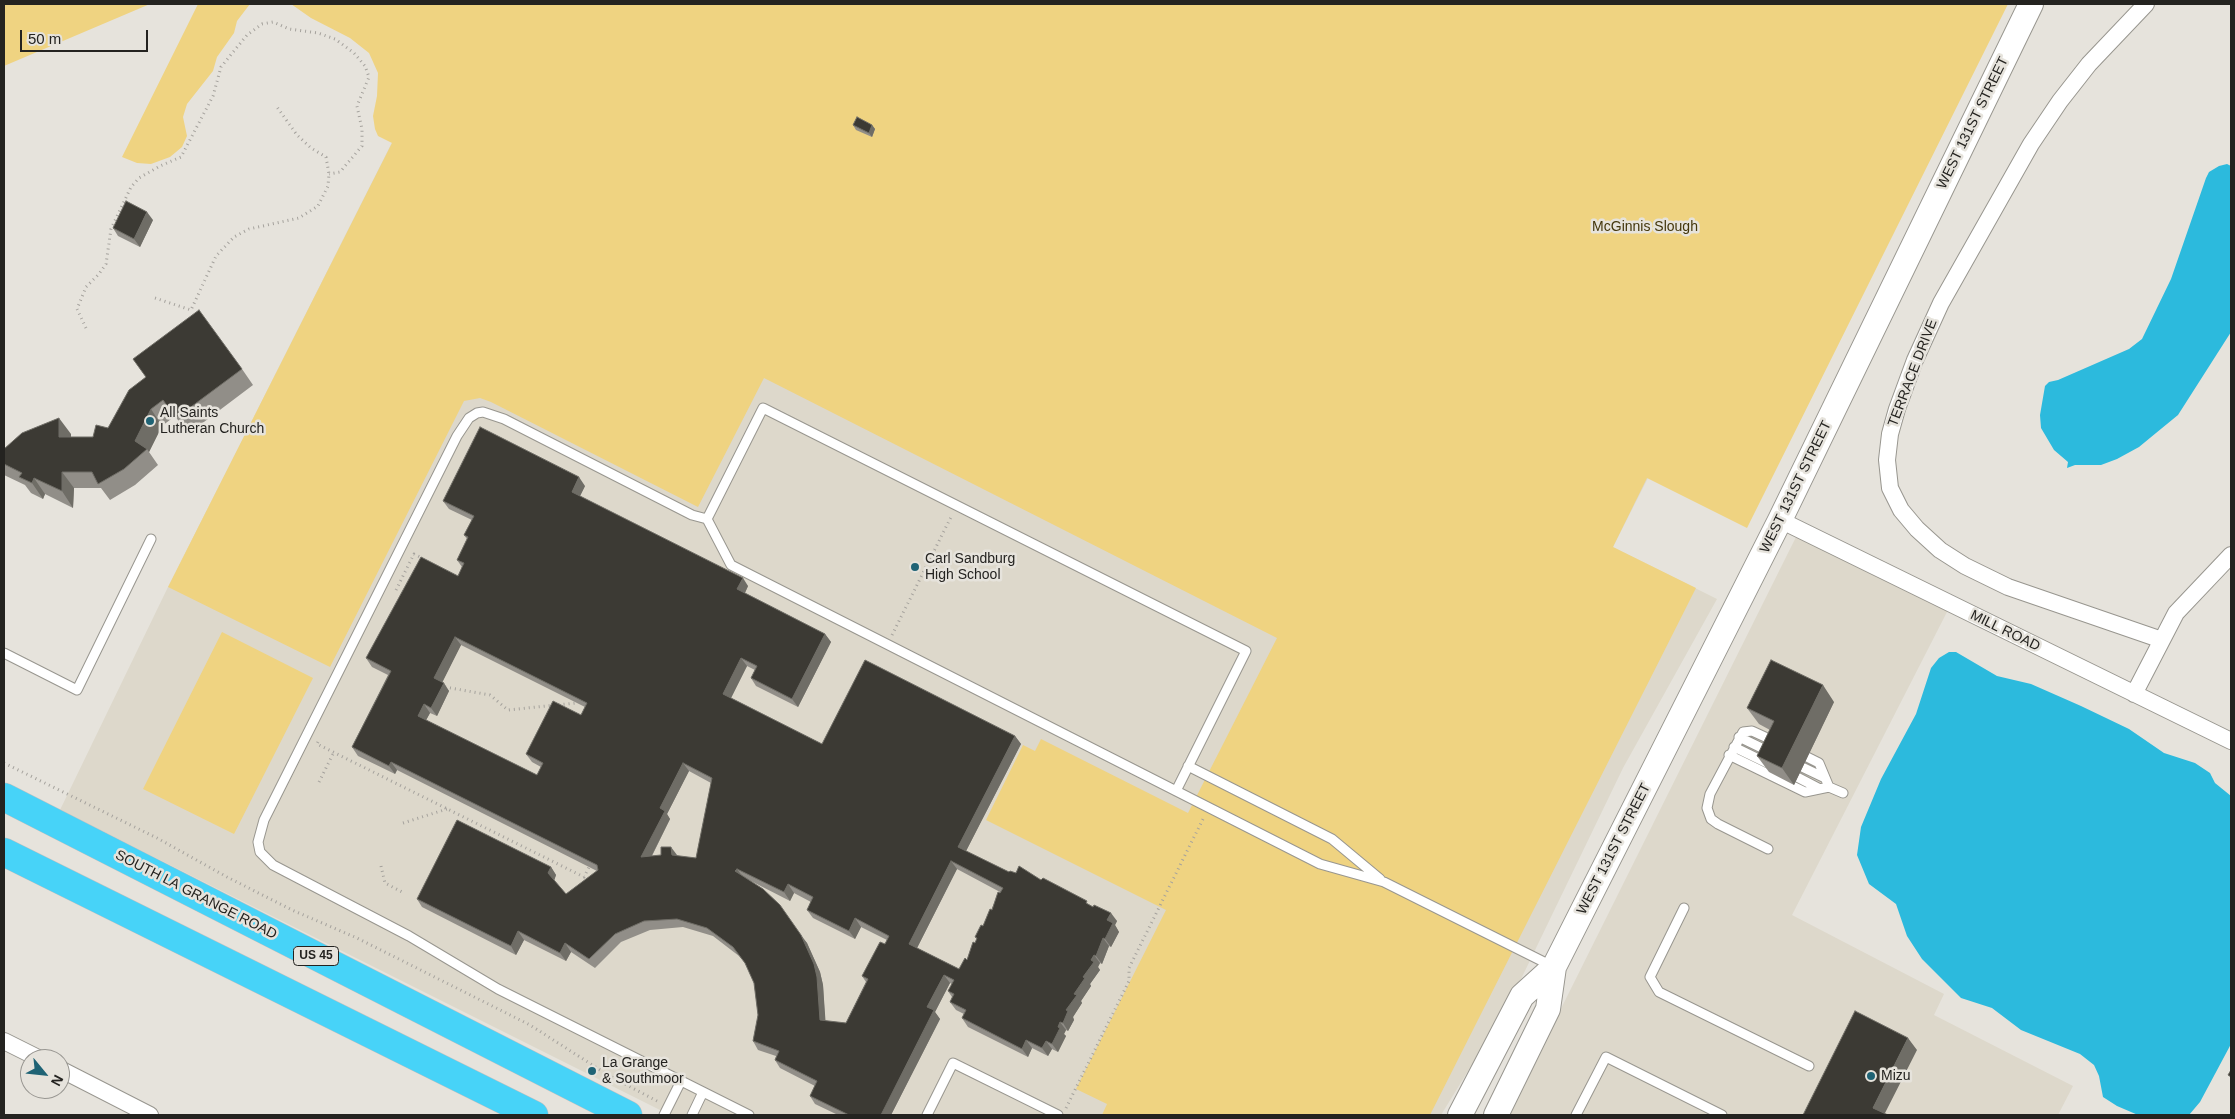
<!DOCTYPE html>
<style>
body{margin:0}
#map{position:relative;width:2235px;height:1119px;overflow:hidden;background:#e6e3dc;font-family:Helvetica,sans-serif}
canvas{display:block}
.frame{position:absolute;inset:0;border:5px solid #242320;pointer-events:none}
.north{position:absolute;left:20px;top:1049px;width:50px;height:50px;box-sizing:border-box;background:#e6e3dc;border:1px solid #989691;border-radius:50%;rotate:118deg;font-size:14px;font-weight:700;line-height:20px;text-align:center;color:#242320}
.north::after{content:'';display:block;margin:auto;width:18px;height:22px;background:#1f6375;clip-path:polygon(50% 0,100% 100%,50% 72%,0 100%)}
.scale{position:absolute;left:20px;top:30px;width:128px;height:22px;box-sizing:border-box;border:2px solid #242320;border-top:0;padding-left:6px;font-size:15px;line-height:18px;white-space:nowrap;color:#242320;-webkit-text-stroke:4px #e6e3dc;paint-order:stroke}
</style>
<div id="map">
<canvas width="2235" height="1119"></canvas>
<div class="frame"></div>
<div class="north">N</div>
<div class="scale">50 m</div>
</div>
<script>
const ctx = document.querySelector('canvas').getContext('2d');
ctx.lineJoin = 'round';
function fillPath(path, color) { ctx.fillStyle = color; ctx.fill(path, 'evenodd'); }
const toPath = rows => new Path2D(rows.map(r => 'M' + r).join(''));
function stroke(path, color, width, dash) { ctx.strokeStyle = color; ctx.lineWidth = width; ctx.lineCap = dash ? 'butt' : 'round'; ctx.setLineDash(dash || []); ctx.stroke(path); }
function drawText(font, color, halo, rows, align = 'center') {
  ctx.font = font + ' Helvetica,sans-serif'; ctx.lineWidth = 5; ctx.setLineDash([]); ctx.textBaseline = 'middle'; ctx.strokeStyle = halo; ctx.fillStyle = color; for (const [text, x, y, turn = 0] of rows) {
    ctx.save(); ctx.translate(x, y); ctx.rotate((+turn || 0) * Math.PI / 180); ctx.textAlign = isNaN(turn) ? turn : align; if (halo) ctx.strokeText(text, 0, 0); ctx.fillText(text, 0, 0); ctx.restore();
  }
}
fillPath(toPath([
 [438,51,1648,478,1613,547,1717,599,1623,768,1508,1006,1441,1115,670,1115,60,810,168,587],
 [1797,535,1948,610,1792,915,1944,994,1934,1015,2073,1086,2058,1115,1508,1115]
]), '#ddd8cb');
fillPath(toPath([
 [4,4,150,4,4,66],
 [198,4,250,4,237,21,234,33,217,57,213,71,187,104,183,117,187,136,182,147,170,157,151,164,137,163,122,157],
 [291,4,2008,4,1747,528,1647,478,1613,547,1696,588,1430,1115,1102,1115,1107,1104,1076,1089,1166,910,986,820,1023,745,1035,751,1041,739,1188,813,1277,638,764,378,698,507,491,402,480,398,464,401,330,667,168,587,392,143,378,136,375,129,373,116,377,96,378,73,369,53,350,38,311,18],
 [222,632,313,678,234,834,143,789]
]), '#efd381');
fillPath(toPath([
 [2227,164,2231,166,2231,332,2178,415,2156,433,2139,447,2117,459,2101,465,2075,465,2067,468,2068,462,2054,450,2041,428,2040,415,2045,386,2049,382,2058,380,2129,349,2142,339,2171,279,2206,178,2209,172,2219,166],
 [1949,652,1956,652,1997,676,2031,684,2081,706,2129,729,2164,753,2195,763,2210,773,2215,783,2231,796,2231,1044,2200,1102,2189,1115,2138,1115,2117,1106,2103,1097,2099,1076,2094,1065,2080,1054,2021,1030,1992,1008,1961,998,1922,959,1907,936,1896,904,1869,884,1857,855,1861,827,1881,779,1916,714,1931,668,1939,658]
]), '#2cbadd');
const lane = toPath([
 [707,519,763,408,1246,651,1176,791],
 [4,653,77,690,151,539],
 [1739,737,1770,752],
 [1734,747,1769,764],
 [1729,755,1805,792,1829,787],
 [1807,757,1819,763,1829,787,1843,793],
 [1188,766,1332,839,1380,879],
 [1802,767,1825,778],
 [1797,777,1820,789],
 [1768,849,1718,824,1711,819,1707,808,1710,794,1743,732,1752,731,1776,742],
 [1684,908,1650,977,1659,992,1809,1066],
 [664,1115,681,1081],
 [692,1115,703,1092],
 [749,1115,498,989,409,936,273,865,260,852,258,842,264,820,457,436,469,418,477,413,483,412,504,419,692,515,707,519,731,565,1320,864,1384,882,1554,967],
 [927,1115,953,1063,1058,1115],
 [1576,1115,1606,1057,1722,1115]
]);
const street = toPath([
 [2146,4,2089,64,2060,101,2031,144,1941,303,1915,360,1897,409,1890,434,1887,460,1890,488,1901,510,1917,529,1940,550,1965,566,2008,587,2162,640],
 [1780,520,2231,741],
 [2134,694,2176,613,2231,555],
 [4,1041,40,1059],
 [60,1069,150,1115]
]);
const secondary = toPath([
 [1460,1115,1522,996,1554,967],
 [1496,1115,1548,1009,1554,967,1780,520,2031,4]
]);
const highway = toPath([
 [4,797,628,1115],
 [4,852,534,1115]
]);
stroke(lane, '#98968f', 11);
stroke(street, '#98968f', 18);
stroke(secondary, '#98968f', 26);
stroke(highway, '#c2c1c1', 29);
stroke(toPath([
 [155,298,191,310,216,256,234,237,249,229,299,218,318,206,328,186,329,174,326,157,311,148,297,135,277,107],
 [86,328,77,309,86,287,99,274,106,264,111,229,131,187,139,178,160,166,181,157,213,96,221,67,247,35,262,24,273,22,289,29,318,33,335,39,354,53,365,66,369,77,357,106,362,129,362,146,340,172,329,174],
 [396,590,414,554,422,558],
 [892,635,952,515],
 [445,687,490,695,508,710,576,703],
 [318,742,317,744,584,877,589,867],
 [4,763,157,838,227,877,292,910,357,938,530,1025,608,1075,657,1101],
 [319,782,334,752],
 [403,823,447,809],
 [381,866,385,883,404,893],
 [1066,1108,1129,981,1129,968,1204,817]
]), '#a5a29d', 3, [1, 4]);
stroke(lane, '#fff', 9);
stroke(street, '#fff', 16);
stroke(secondary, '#fff', 24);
stroke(highway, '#47d3f8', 28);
fillPath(toPath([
 [853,125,872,125,875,129,872,137,856,130],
 [153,220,140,247,118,236,113,228],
 [133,359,242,369,253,385,188,434,175,416,162,426,149,452,158,465,135,485,110,500,101,488,74,488,73,508,45,494,43,499,31,493,25,485,4,475,4,449,71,434,71,437,93,437,108,428,146,377],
 [585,486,580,496,748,586,745,593,825,634,831,642,798,707,756,686,751,678,755,670,747,666,731,698,822,744,1015,736,1021,744,966,851,1009,872,1016,873,1041,880,1090,905,1117,921,1115,925,1119,932,1111,947,1109,946,1102,964,1100,963,1098,967,1100,970,1090,984,1091,986,1081,1001,1082,1003,1073,1017,1074,1020,1068,1031,1066,1030,1064,1034,1066,1036,1058,1052,1052,1049,1048,1056,1032,1048,1028,1057,968,1027,962,1018,964,1014,956,1010,950,1002,952,997,948,991,952,984,950,983,935,1012,940,1019,891,1115,838,1115,815,1104,810,1096,815,1086,780,1068,775,1060,776,1056,758,1050,753,1041,758,1015,754,983,746,964,739,956,713,936,683,927,650,930,621,942,595,968,571,952,566,961,524,940,516,955,422,907,417,899,551,867,556,875,554,880,566,894,597,871,397,770,395,774,358,756,352,747,388,675,372,667,366,658,458,576,462,567,457,560,467,539,464,535,472,520,449,509,443,501],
 [461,645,585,707,581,715,526,754,532,762,541,767,537,775,426,720,430,713,437,716,449,691,442,682],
 [689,771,711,783,696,858,677,856,677,855,652,856,670,819,667,814],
 [957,869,1000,892,983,926,975,937,977,939,967,960,959,969,917,948],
 [747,879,790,901,794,893,811,902,807,910,813,918,855,939,861,927,887,940,885,944,862,976,866,982,846,1023,825,1021,823,985,820,972,807,943],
 [1834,702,1794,785,1769,772,1757,756,1770,730,1759,724,1747,708]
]), '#918e88');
fillPath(toPath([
 [872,125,875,129,872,137,869,133],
 [147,212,153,220,140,247,134,239],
 [151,409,162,426,149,452,147,449,135,441],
 [59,418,71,434,71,453,59,437],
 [62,472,74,488,73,508,62,491],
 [579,477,585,486,578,500,572,492],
 [34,478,45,494,43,499,32,483],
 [743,578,748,586,743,597,737,589],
 [825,634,831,642,798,707,792,699],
 [455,637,461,645,440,687,434,678],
 [741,658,747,666,729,702,723,694],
 [444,683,449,691,437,716,431,708],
 [1823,685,1834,702,1794,785,1782,768],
 [424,704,430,713,424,724,418,716],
 [1015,736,1021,744,964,855,958,847],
 [391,762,397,770,395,774,389,766],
 [683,763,689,771,667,814,670,819,647,865,641,857,660,808],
 [671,847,677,855,678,863,672,855],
 [951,861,957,869,915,952,909,944],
 [551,867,556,875,554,881,548,873],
 [737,869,743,877,735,871],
 [788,884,794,893,790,901,784,892],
 [1111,913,1117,921,1115,925,1119,932,1111,947,1105,939,1107,920],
 [855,918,861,927,855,939,849,931],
 [518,931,524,940,516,955,511,946],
 [801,935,807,943,820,972,823,985,826,1028,820,1020],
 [1103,938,1109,946,1102,964,1096,956],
 [565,943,571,952,566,961,560,953],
 [1094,955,1100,963,1098,967,1100,970,1090,984,1091,986,1081,1001,1082,1003,1073,1017,1074,1020,1068,1031,1063,1023,1066,1010],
 [944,975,950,983,935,1012,940,1019,891,1115,881,1115,927,1007],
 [1060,1022,1066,1030,1064,1034,1066,1036,1058,1052,1052,1044],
 [1908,1038,1917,1050,1884,1115,1873,1108],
 [1026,1040,1032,1048,1028,1057,1022,1049],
 [1046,1041,1052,1049,1048,1056,1042,1048]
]), '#6f6d66');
const building = toPath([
 [857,117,872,125,869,133,853,125,857,117],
 [126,201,147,212,134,239,113,228,126,201],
 [199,310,242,369,176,418,163,400,151,409,135,441,147,449,124,469,98,484,92,472,62,472,62,491,34,478,32,483,19,477,22,473,4,464,4,449,22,433,59,418,59,437,93,437,96,425,108,428,129,390,146,377,133,359,199,310],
 [480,427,579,477,572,492,743,578,737,589,825,634,792,699,751,678,757,666,741,658,723,694,822,744,865,660,1015,736,958,847,1009,872,1010,871,1016,873,1019,866,1041,880,1043,878,1087,901,1086,903,1093,907,1094,905,1111,913,1107,920,1113,923,1105,939,1103,938,1096,956,1094,955,1091,960,1094,962,1083,977,1085,978,1074,994,1077,995,1066,1010,1068,1011,1063,1023,1060,1022,1058,1027,1060,1028,1052,1044,1046,1041,1042,1048,1026,1040,1022,1049,962,1018,966,1010,950,1002,954,994,948,991,954,980,944,975,927,1007,934,1010,881,1115,849,1115,810,1096,817,1081,775,1060,779,1051,753,1041,758,1015,754,983,745,963,733,947,707,928,677,919,644,921,615,934,589,959,565,943,560,953,518,931,511,946,417,899,457,820,551,867,548,873,566,894,598,870,597,865,391,762,389,766,352,747,391,671,366,658,421,557,458,576,464,563,457,560,468,537,464,535,474,516,443,501,480,427],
 [455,637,587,703,581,715,553,701,526,754,543,763,537,775,418,716,424,704,431,708,444,683,434,678,455,637],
 [683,763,712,778,696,858,672,855,671,847,661,847,661,855,641,857,665,811,660,808,683,763],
 [951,861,1003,888,1000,893,998,892,992,910,990,909,983,926,981,925,975,937,977,938,975,943,973,942,967,960,965,958,959,969,909,944,951,861],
 [737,869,784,892,788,884,813,897,807,910,849,931,855,918,889,936,885,944,880,942,862,976,868,979,846,1023,820,1020,817,977,814,964,801,935,780,905,763,889,735,871,737,869],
 [1771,660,1823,685,1782,768,1757,756,1774,721,1747,708,1771,660],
 [1855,1011,1908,1038,1873,1108,1888,1115,1803,1115,1855,1011],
 [2231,1070,2231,1077,2228,1075,2231,1070]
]);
fillPath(building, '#3c3a34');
stroke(building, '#6f6d66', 1);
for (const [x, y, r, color] of [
 [150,421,5,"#1f6375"],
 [915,567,5,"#1f6375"],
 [592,1071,5,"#1f6375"],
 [1871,1076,5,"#1f6375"]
]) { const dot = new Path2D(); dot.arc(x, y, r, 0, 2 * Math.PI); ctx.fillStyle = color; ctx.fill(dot); stroke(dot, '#e6e3dc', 2); }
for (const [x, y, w] of [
 [316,956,45]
]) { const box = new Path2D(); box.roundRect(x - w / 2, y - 9.5, w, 19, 4); ctx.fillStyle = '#e6e3dc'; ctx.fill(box); stroke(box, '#242320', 1); }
drawText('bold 12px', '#242320', null, [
 ["US 45",316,956]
]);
drawText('14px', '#242320', '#e6e3dc', [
 ["WEST 131ST STREET",1973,123,-64],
 ["TERRACE DRIVE",1913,373,-69],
 ["WEST 131ST STREET",1796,487,-64],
 ["MILL ROAD",2005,631,26],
 ["WEST 131ST STREET",1614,849,-63],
 ["SOUTH LA GRANGE ROAD",196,895,27]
]);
drawText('14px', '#43360b', '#e6e3dc', [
 ["McGinnis Slough",1645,227]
]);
drawText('14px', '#242320', '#e6e3dc', [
 ["All Saints",160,413],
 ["Lutheran Church",160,429],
 ["Carl Sandburg",925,559],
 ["High School",925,575],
 ["La Grange",602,1063],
 ["& Southmoor",602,1079],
 ["Mizu",1881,1076]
], 'left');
</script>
